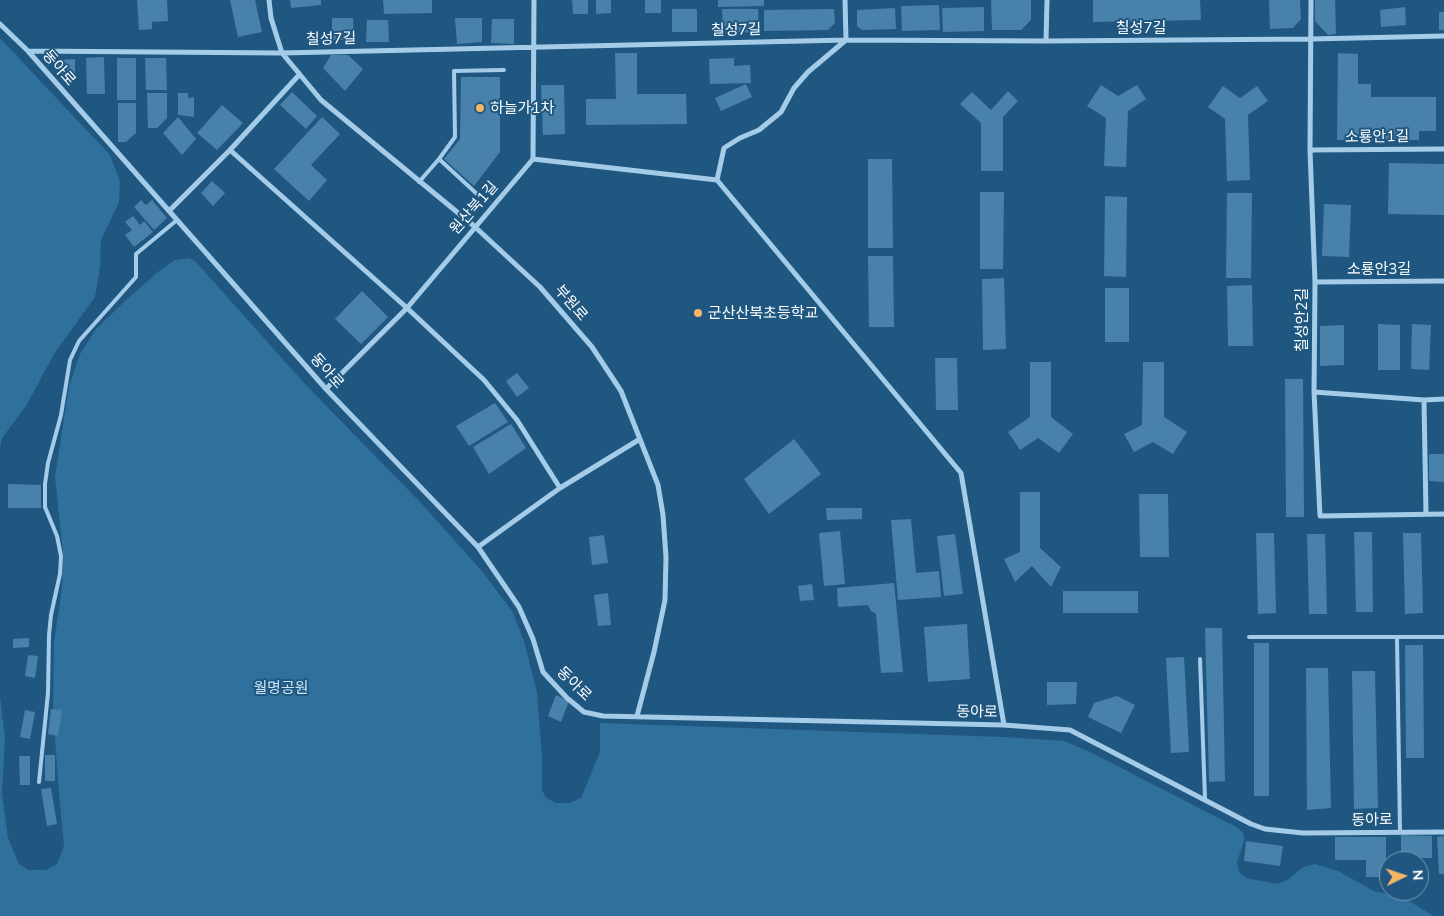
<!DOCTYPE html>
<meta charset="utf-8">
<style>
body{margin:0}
#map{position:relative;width:1444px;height:916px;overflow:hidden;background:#1f5780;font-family:Mulish,sans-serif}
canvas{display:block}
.north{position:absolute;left:1379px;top:851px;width:50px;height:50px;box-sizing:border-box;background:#1f5780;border:1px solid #799ab3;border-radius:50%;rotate:86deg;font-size:14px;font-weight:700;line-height:20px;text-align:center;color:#fff}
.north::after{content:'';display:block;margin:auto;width:18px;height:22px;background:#f6b765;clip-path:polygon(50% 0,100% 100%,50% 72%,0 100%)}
</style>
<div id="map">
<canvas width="1444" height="916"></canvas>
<div class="north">N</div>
</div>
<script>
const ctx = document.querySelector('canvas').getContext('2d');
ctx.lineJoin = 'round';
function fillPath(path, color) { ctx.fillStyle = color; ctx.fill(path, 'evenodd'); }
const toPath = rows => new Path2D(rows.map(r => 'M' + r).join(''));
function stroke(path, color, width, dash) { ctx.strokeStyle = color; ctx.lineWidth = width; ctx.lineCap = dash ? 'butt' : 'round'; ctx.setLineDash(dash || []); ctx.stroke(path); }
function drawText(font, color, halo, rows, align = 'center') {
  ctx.font = font + ' Mulish,"Noto Sans KR",sans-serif'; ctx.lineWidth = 4; ctx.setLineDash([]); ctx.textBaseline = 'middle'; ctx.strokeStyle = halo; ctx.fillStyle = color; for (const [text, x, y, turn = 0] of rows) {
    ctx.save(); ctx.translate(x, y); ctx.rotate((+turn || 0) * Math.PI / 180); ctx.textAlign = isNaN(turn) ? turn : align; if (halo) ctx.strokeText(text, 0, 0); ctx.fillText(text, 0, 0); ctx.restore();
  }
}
fillPath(toPath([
 [0,38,110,155,120,181,119,202,101,240,100,267,95,297,54,354,26,406,2,438,0,449],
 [189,258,196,262,305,384,422,504,481,570,512,611,524,641,537,692,542,758,542,790,546,798,556,803,569,803,581,798,600,752,600,723,1004,737,1064,741,1092,753,1238,828,1244,834,1244,841,1237,862,1239,872,1246,878,1278,884,1289,879,1303,867,1315,864,1338,871,1374,891,1402,897,1434,916,0,916,0,696,5,738,2,793,8,838,19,864,29,870,46,870,57,864,64,846,59,792,53,713,54,642,62,588,63,553,55,477,69,386,80,354,96,329,127,299,158,272,175,260]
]), '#2f709c');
fillPath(toPath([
 [137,0,167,0,168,21,152,22,152,29,139,30],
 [230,0,255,0,262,32,238,37],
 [290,0,321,0,321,5,291,8],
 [383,0,432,0,432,13,384,14],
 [572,0,588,0,588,14,573,14],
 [596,0,611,0,611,13,596,14],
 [645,0,661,0,661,13,645,13],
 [718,0,764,0,764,6,718,7],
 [991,0,1031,0,1031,20,1021,30,992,30],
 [1093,0,1200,0,1201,20,1093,22],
 [1269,0,1300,0,1301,19,1293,28,1270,29],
 [1315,0,1335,0,1336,34,1328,35,1315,21],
 [939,5,940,30,902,31,901,6],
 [984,7,984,31,943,32,942,8],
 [1405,7,1406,25,1381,27,1380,10],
 [895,8,896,29,862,30,857,26,857,10],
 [672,9,697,9,697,32,672,32],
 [722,9,758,9,759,32,723,33],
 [834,9,835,23,828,30,764,31,764,10],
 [1439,12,1444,12,1444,30,1439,30],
 [332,18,353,18,354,40,332,40],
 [455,18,482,18,482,42,457,44],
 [492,19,514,19,514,44,491,43],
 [367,20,388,20,389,42,366,42],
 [615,53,637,53,637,94,686,94,687,124,586,125,586,99,616,99],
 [1338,53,1358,54,1358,84,1371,84,1371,97,1436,97,1436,131,1419,131,1419,140,1337,140],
 [331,55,348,55,363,69,345,91,323,68],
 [104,57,105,94,87,94,86,58],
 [117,58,136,58,136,100,117,100],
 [145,58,166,58,167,90,146,90],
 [734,58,734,66,750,65,751,83,710,84,709,59],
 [75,59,75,77,57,76,57,60],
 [461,77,500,77,500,152,474,186,444,159,460,139],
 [746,84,752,97,721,111,715,98],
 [541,85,564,85,565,134,543,135],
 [1101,85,1118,96,1137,85,1146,99,1128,111,1126,167,1104,166,1106,118,1087,106],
 [1223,86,1240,98,1257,86,1268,101,1248,115,1250,180,1227,181,1225,119,1208,107],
 [1008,91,1018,101,1003,117,1003,171,981,171,981,123,960,104,972,92,991,110],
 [292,92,317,116,306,129,280,105],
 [147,93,167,93,167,118,157,128,148,128],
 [178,93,188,93,188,98,194,97,194,117,178,115],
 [118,103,136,103,136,133,126,142,118,142],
 [222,105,243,123,217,150,197,133],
 [178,117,196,139,182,155,163,133],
 [322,117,340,134,311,165,327,180,309,201,274,169],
 [868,159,892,159,893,248,868,248],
 [1389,163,1444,164,1444,215,1388,214],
 [212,181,225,193,213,206,201,193],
 [980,192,1004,192,1003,269,980,269],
 [1227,193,1252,193,1251,278,1226,278],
 [1105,196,1127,197,1126,277,1104,276],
 [141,200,146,205,152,200,167,218,154,230,134,207],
 [1324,204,1351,205,1349,257,1322,256],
 [133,216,140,225,144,221,153,232,134,247,125,235,132,230,125,222],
 [868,256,893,256,894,327,869,327],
 [1004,278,1006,349,983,350,982,279],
 [1252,285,1253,346,1228,346,1227,286],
 [1105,288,1129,288,1129,342,1105,342],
 [362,291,388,317,361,344,335,319],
 [1378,324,1400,325,1400,370,1378,370],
 [1412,324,1431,325,1429,370,1411,369],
 [1344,325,1344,365,1320,366,1320,326],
 [935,358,957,358,958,410,936,410],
 [1030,362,1051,362,1051,417,1073,434,1059,453,1038,438,1020,450,1008,432,1030,417],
 [1143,362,1164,362,1164,417,1187,432,1173,454,1153,442,1134,452,1124,434,1142,425],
 [517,373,529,388,517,397,506,381],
 [1285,379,1303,379,1304,517,1286,517],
 [495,403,508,422,469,446,456,426],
 [511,424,526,448,489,474,473,447],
 [794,439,821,474,769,514,744,479],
 [1429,454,1444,454,1444,482,1429,481],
 [8,484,41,485,41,508,8,508],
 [1020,492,1040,492,1040,548,1061,567,1051,587,1032,566,1015,582,1004,559,1020,552],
 [1139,494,1168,494,1169,557,1140,557],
 [826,508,862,508,862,519,827,520],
 [911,519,916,573,939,571,941,597,898,600,891,520],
 [840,531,845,584,824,586,819,533],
 [1354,532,1372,532,1373,612,1356,612],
 [1256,533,1274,533,1276,613,1258,614],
 [1403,533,1421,533,1423,613,1405,614],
 [955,534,963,594,944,596,937,536],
 [1307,534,1325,534,1327,614,1309,614],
 [604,535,608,563,592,565,589,537],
 [894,583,903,672,881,673,876,614,871,611,868,605,838,607,837,588],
 [812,584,814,600,800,601,798,586],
 [1063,591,1138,591,1138,613,1063,613],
 [608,593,611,625,598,626,594,595],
 [967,624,970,679,928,682,924,627],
 [1205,628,1222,628,1225,781,1209,782],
 [29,638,29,647,13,648,13,639],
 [1254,643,1269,643,1269,796,1254,796],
 [1405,645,1423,645,1424,758,1406,758],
 [28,655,38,656,35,678,25,676],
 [1184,657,1189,752,1171,753,1166,658],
 [1306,668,1328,668,1331,808,1307,810],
 [1352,671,1375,671,1378,808,1354,809],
 [1047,682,1077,682,1076,704,1047,705],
 [556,695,569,701,561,722,548,716],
 [1117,696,1135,705,1121,733,1088,717,1094,703],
 [51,709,62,710,58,736,48,734],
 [25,710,35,712,30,739,20,737],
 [45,755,55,755,55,781,45,781],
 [19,756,30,756,30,785,20,785],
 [51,788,57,824,47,826,41,789],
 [1401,835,1432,836,1432,858,1401,858],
 [1444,836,1444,874,1439,874,1437,837],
 [1335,837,1386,837,1386,877,1366,877,1366,860,1335,860],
 [1246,841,1283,846,1280,866,1244,861]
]), '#4881a9');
stroke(toPath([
 [419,182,439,159],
 [477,194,439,159,455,137,454,71,504,70],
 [1249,637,1444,637],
 [1397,637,1400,832],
 [1200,659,1205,799],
 [39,782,48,693,49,635,51,615,60,574,61,556,57,536,45,507,45,484,48,463,61,415,70,360,79,341,136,277,136,254,177,220]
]), '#a4cce8', 4);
stroke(toPath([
 [269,0,271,18,282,53,321,100,474,226,540,287,592,347,621,391,658,485,663,515,666,557,665,600,654,652,637,716],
 [845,0,846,40],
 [1311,0,1310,150,1315,282,1314,392,1320,516,1444,514],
 [0,24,28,51,326,389,478,547,519,607,533,639,543,672,567,698,584,712,603,716,1004,725,1070,730,1251,824,1265,829,1303,833,1444,832],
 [1046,41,1047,0],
 [28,51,282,53,846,40,1046,41,1311,39,1444,36],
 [230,150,407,308,484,380,517,420,560,488],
 [1310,150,1444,149],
 [533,159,717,180,724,148,740,138,759,130,781,112,794,88,808,72,846,40],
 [717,180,961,473,1004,725],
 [169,211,230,150,299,75],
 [1315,282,1444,281],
 [326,389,407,308,533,159,534,0],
 [1314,392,1424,400,1444,399],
 [1424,400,1426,514],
 [478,547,560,488,640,439]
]), '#a4cce8', 5);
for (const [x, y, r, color] of [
 [480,108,5,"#f6b765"],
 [698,313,5,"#f6b765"]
]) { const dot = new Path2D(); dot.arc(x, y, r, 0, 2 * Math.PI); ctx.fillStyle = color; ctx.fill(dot); stroke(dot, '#1f5780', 2); }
drawText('15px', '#fff', '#1f5780', [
 ["칠성7길",1141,28],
 ["칠성7길",736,30,-1],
 ["칠성7길",331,39,-1],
 ["동아로",59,68,49],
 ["소룡안1길",1377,137,-1],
 ["원산북1길",474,208,-49],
 ["소룡안3길",1379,269],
 ["부원로",571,303,49],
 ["칠성안2길",1302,320,-90],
 ["동아로",327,371,48],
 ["동아로",574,684,44],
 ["동아로",977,712,1],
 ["동아로",1372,820,-1]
]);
drawText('15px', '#fff', '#1f5780', [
 ["하늘가1차",490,108],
 ["군산산북초등학교",708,313]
], 'left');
drawText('15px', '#c8e3f6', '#1f5780', [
 ["월명공원",281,688]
]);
</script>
